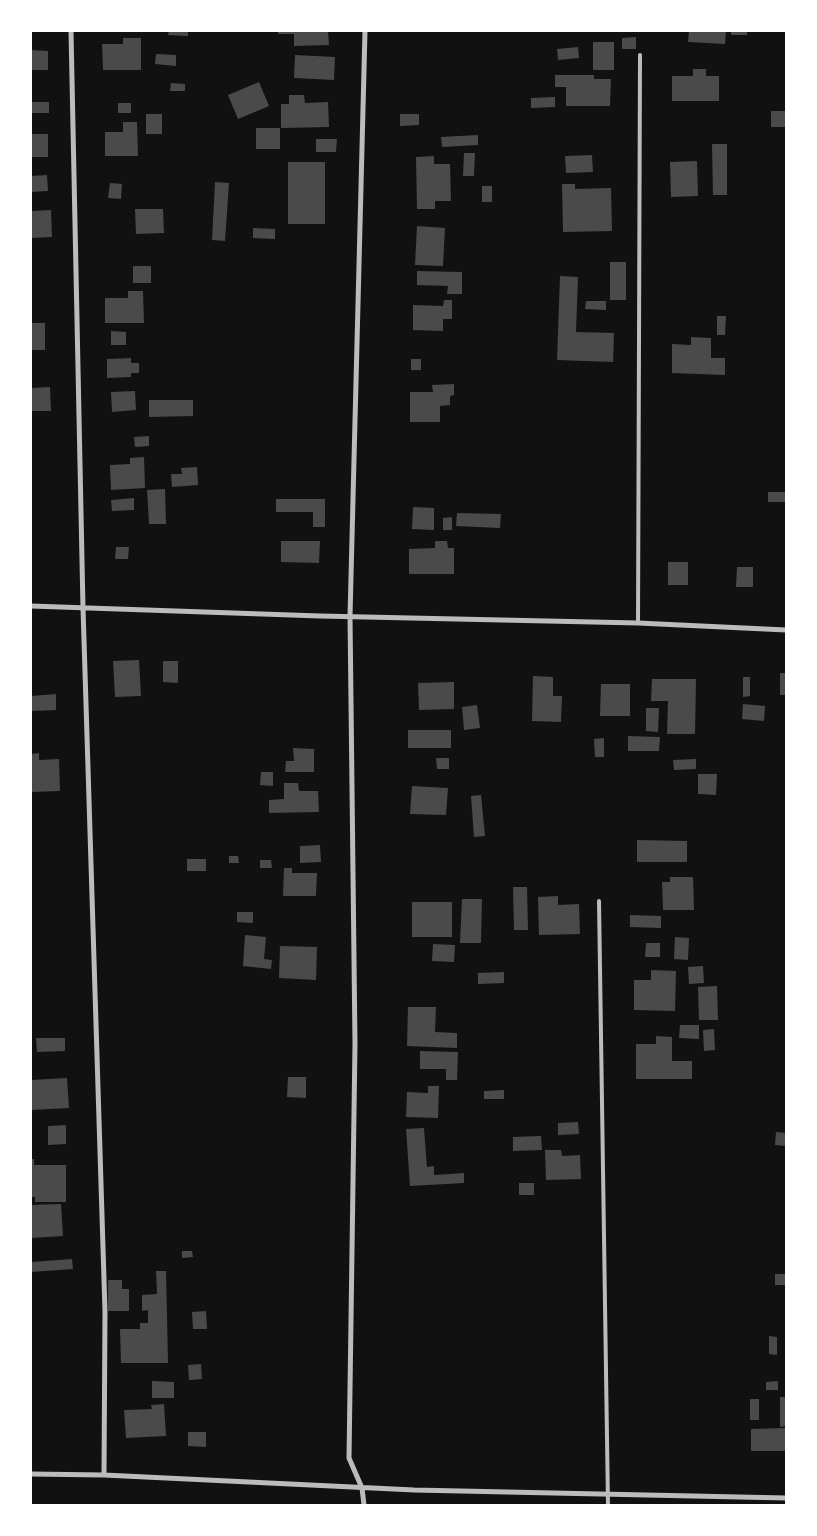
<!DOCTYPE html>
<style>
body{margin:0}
#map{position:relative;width:817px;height:1536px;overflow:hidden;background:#111;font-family:"Sofia Sans Condensed",sans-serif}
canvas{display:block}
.frame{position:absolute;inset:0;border:32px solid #fff;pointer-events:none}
</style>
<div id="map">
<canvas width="817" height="1536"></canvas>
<div class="frame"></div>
</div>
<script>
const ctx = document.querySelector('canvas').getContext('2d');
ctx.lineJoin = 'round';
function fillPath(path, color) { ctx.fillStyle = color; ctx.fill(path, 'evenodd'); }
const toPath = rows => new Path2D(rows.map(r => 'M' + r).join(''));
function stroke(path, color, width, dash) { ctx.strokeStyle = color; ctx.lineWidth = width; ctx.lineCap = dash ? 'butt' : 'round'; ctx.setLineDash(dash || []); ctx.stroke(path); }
fillPath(toPath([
 [169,31,188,31,188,36,168,35],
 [278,31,328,31,329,45,294,46,294,34,278,34],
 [689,31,726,31,725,44,688,42],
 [731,31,747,31,747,35,731,35],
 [636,37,636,49,622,49,622,38],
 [123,38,141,38,141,70,103,70,102,44,123,44],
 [593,42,614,42,614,70,593,70],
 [578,47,579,58,558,60,557,49],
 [31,50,48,51,48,70,31,70],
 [156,54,176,55,176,66,155,64],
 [295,55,335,57,334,80,294,78],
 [693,69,706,69,706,76,719,76,719,101,672,101,672,76,693,76],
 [555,75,594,75,594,79,611,79,610,106,566,106,566,87,555,87],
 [259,82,269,106,238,119,228,95],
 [171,83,185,84,185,91,170,91],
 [289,95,304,95,305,103,328,102,329,127,281,128,281,104,289,104],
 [555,97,555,107,531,108,531,98],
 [32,102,49,102,49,113,32,113],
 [118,103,131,103,131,113,118,113],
 [771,111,786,111,786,127,771,127],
 [146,114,162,114,162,134,146,134],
 [400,114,419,114,419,125,400,126],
 [123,122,137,122,138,156,105,156,105,132,123,132],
 [256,128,280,128,280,149,256,149],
 [31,134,48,134,48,157,31,157],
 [478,135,478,145,442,147,441,137],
 [316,139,337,139,336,152,316,152],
 [712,144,727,144,727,195,713,195],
 [464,153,475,153,474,176,463,176],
 [592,155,593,172,566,173,565,156],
 [434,156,434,164,450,164,451,201,435,201,435,209,417,209,416,157],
 [697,161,698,196,671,197,670,162],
 [288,162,325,162,325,224,288,224],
 [47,175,48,191,31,192,31,176],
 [215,182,229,183,225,241,212,240],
 [110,183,122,184,121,199,108,198],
 [562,184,575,184,575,189,611,188,612,231,563,232],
 [482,186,492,186,492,202,482,202],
 [135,209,163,209,164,233,136,234],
 [51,210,52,237,31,238,31,211],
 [417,226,445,228,443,266,415,265],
 [253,228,275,229,275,239,253,238],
 [610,262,626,262,626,300,610,300],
 [133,266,151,266,151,283,133,283],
 [417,271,462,272,462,294,447,294,448,286,417,285],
 [560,276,578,277,576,332,614,333,613,362,557,360],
 [128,291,143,291,144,323,105,323,105,298,128,298],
 [444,300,452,300,452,319,443,319,443,331,413,330,413,305,443,306],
 [586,301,606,301,606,310,585,309],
 [717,316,726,316,725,335,717,335],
 [31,323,45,323,45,350,31,350],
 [111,331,126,332,126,345,111,345],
 [691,337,711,338,711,358,725,358,725,375,672,373,672,344,691,345],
 [131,358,131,363,139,363,139,373,131,373,131,377,107,378,107,359],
 [411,359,421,359,421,370,411,370],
 [454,384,454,395,450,396,450,405,440,406,440,422,410,422,410,392,433,392,432,385],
 [50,387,51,411,31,411,31,388],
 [135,391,136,410,112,412,111,392],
 [149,400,193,400,193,416,149,417],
 [149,436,149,446,135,447,134,437],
 [144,457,145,488,111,490,110,465,130,464,130,458],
 [197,467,198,485,172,487,171,474,182,474,181,468],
 [165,489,166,524,149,524,147,490],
 [768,492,786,492,786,502,768,502],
 [134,498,134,510,112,511,111,500],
 [276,499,325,499,325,527,313,527,313,512,276,512],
 [413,507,434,508,434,530,412,529],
 [457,513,501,514,500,528,456,526],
 [452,517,452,530,443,530,443,518],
 [281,541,320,541,319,563,281,562],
 [435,541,447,541,448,548,454,548,454,574,409,574,409,549,435,548],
 [116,547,129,547,128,559,115,559],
 [668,562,688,562,688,585,668,585],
 [737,567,753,567,753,587,736,587],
 [139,660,141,696,115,697,113,661],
 [163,661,178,661,178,683,163,682],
 [780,673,786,673,786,695,780,695],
 [533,676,553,677,553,696,562,696,561,722,532,721],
 [743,677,750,677,750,696,743,697],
 [652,679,696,679,695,734,667,734,668,701,651,701],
 [454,682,454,709,419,710,418,683],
 [601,684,630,684,630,716,600,716],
 [56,694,56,710,31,711,31,696],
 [743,704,765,706,764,721,742,719],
 [477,705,480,728,464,730,462,707],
 [646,708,659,708,658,732,646,731],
 [408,730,451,730,451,748,408,748],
 [628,736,660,737,659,751,628,751],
 [604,738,604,757,595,757,594,739],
 [293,748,314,749,314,772,285,772,286,761,294,761],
 [39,753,39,760,59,759,60,791,31,792,31,754],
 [436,758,449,758,449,769,437,769],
 [696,759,696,769,674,770,673,760],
 [261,772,273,772,273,786,260,785],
 [698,774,717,774,716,795,698,794],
 [284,783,298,783,299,791,318,791,319,812,269,813,269,800,284,799],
 [412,786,448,788,446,815,410,814],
 [481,795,485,836,474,837,471,796],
 [637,840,687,841,687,862,637,862],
 [320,845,321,862,300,863,300,846],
 [229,856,238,856,239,863,229,863],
 [187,859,206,859,206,871,187,871],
 [260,860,271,860,272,868,260,868],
 [284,868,292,868,292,873,317,873,316,896,283,896],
 [670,877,693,877,694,910,663,910,662,882,670,882],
 [513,887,527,887,528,930,514,930],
 [558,896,558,905,579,904,580,934,539,935,538,897],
 [462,899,482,899,481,943,460,943],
 [412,902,452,902,452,937,412,937],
 [237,912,253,912,253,923,237,922],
 [630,915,661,916,661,928,630,927],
 [245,935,266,937,264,959,272,960,271,969,243,966],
 [675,937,689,938,688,960,674,959],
 [646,943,660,943,660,957,645,957],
 [433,944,455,945,454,962,432,961],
 [280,946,317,947,316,980,279,978],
 [703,966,704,983,689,984,688,967],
 [651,970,676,971,675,1011,634,1010,634,980,651,980],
 [504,972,504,983,478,984,478,973],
 [717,986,718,1020,699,1020,698,987],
 [408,1007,436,1007,435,1032,457,1033,457,1048,407,1046],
 [680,1025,699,1025,699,1039,679,1038],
 [714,1029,715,1050,704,1051,703,1030],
 [656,1036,672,1037,672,1061,692,1061,692,1079,636,1079,636,1044,656,1044],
 [36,1038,65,1038,65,1051,37,1052],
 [420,1051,458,1052,457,1080,446,1080,446,1069,420,1069],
 [288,1077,306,1077,306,1098,287,1097],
 [67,1078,69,1108,31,1110,31,1080],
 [428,1086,439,1086,438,1118,406,1117,407,1092,428,1093],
 [504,1090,504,1099,484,1099,484,1091],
 [578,1122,579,1134,558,1135,558,1123],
 [66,1125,66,1144,48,1145,48,1126],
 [424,1128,427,1167,434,1166,434,1175,464,1173,464,1183,410,1186,406,1129],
 [776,1132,786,1133,786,1146,775,1145],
 [541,1136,542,1150,513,1151,513,1137],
 [545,1150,561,1150,562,1156,580,1155,581,1179,546,1180],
 [31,1159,34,1159,34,1165,66,1165,66,1202,35,1202,35,1197,31,1197],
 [519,1183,534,1183,534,1195,519,1195],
 [61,1204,63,1236,31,1238,31,1205],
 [182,1251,192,1251,193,1257,182,1258],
 [72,1259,73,1269,31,1272,31,1262],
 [156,1271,166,1271,168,1363,121,1363,120,1329,140,1329,140,1323,148,1323,148,1310,142,1311,142,1295,157,1294],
 [775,1274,786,1274,786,1285,775,1285],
 [108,1280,122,1280,122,1289,129,1289,129,1311,108,1311],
 [206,1311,207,1329,193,1329,192,1312],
 [769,1336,777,1337,777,1355,769,1354],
 [201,1364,202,1379,189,1380,188,1365],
 [152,1381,174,1382,174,1398,152,1398],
 [778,1381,778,1390,766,1390,766,1382],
 [780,1397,786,1397,786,1426,780,1427],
 [750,1399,759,1399,759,1420,750,1420],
 [164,1404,166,1436,126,1438,124,1410,152,1409,151,1405],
 [786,1428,786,1451,751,1451,751,1429],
 [188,1432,206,1432,206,1447,188,1446]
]), '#4a4a4a');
stroke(toPath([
 [638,623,640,55],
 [599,901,608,1505]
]), '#bcbcbc', 4);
stroke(toPath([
 [71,31,83,608,105,1311,104,1475],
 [31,606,320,616,638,623,786,630],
 [31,1474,104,1475,414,1490,786,1498],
 [364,1505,362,1488,349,1458,355,1044,350,616,365,31]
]), '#bcbcbc', 5);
</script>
